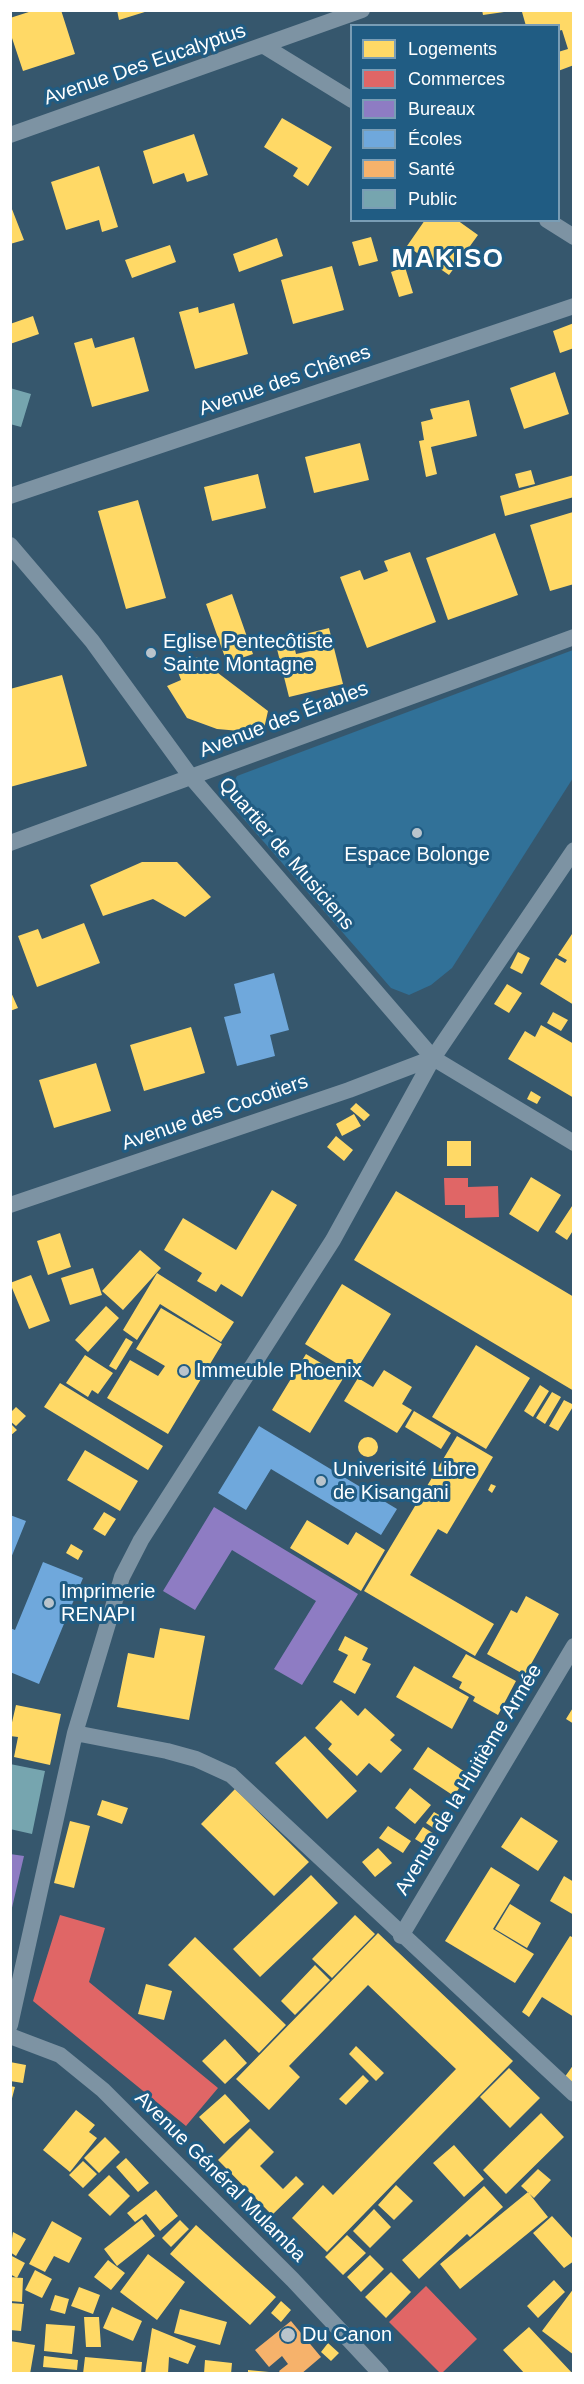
<!DOCTYPE html>
<meta charset="utf-8">
<style>
body{margin:0}
#map{position:relative;width:584px;height:2384px;overflow:hidden;background:#36576d;font-family:Arial,sans-serif}
canvas{display:block}
.frame{position:absolute;inset:0;border:12px solid #fff;pointer-events:none}
.legend{position:absolute;left:350px;top:24px;width:210px;height:198px;box-sizing:border-box;background:#205c83;border:2px solid #799db5;margin:0;padding:8px 10px;list-style:none;font-size:18px;color:#fff}
.legend li{display:flex;align-items:center;gap:12px;height:30px}
.legend b{width:30px;border:2px solid #799db5}
</style>
<div id="map">
<canvas width="584" height="2384"></canvas>
<div class="frame"></div>
<ul class="legend">
<li><b style="height:16px;background:#ffd966"></b>Logements</li>
<li><b style="height:16px;background:#e06666"></b>Commerces</li>
<li><b style="height:16px;background:#8e7cc3"></b>Bureaux</li>
<li><b style="height:16px;background:#6fa8dc"></b>Écoles</li>
<li><b style="height:16px;background:#f6b26b"></b>Santé</li>
<li><b style="height:16px;background:#76a5af"></b>Public</li>
</ul>
</div>
<script>
const ctx = document.querySelector('canvas').getContext('2d');
ctx.lineJoin = 'round';
function fillPath(path, color) { ctx.fillStyle = color; ctx.fill(path, 'evenodd'); }
const toPath = rows => new Path2D(rows.map(r => 'M' + r).join(''));
function stroke(path, color, width, dash) { ctx.strokeStyle = color; ctx.lineWidth = width; ctx.lineCap = dash ? 'butt' : 'round'; ctx.setLineDash(dash || []); ctx.stroke(path); }
function drawText(font, color, halo, rows, align = 'center') {
  ctx.font = font + ' Arial,sans-serif'; ctx.lineWidth = 6; ctx.setLineDash([]); ctx.textBaseline = 'middle'; ctx.strokeStyle = halo; ctx.fillStyle = color; for (const [text, x, y, turn = 0] of rows) {
    ctx.save(); ctx.translate(x, y); ctx.rotate((+turn || 0) * Math.PI / 180); ctx.textAlign = isNaN(turn) ? turn : align; if (halo) ctx.strokeText(text, 0, 0); ctx.fillText(text, 0, 0); ctx.restore();
  }
}
fillPath(toPath([
 [573,650,573,778,452,968,431,985,409,995,391,988,236,810,229,791,237,776]
]), '#317198');
fillPath(toPath([
 [35,10,61,10,75,54,23,71,10,32,10,18],
 [117,10,148,10,148,11,119,20],
 [482,10,504,10,504,12,483,15],
 [526,10,574,10,574,65,558,71,558,52,568,49,562,30,558,31,558,26,526,26,522,12],
 [282,118,332,147,308,186,293,176,298,168,264,147],
 [194,134,208,175,187,182,184,173,153,184,143,151],
 [99,166,118,227,102,232,99,220,66,230,51,182],
 [10,204,24,240,10,244],
 [425,220,457,220,478,235,449,275,407,246],
 [371,237,378,261,359,266,352,242],
 [277,238,283,256,239,272,233,254],
 [170,245,176,262,132,278,125,260],
 [332,266,344,310,293,324,281,280],
 [405,267,413,293,399,297,391,272],
 [234,303,248,354,195,369,179,312,198,307,199,313],
 [33,316,39,334,10,344,10,324],
 [574,323,574,348,560,353,553,331],
 [134,337,149,391,92,407,74,343,92,338,95,348],
 [555,372,569,414,524,429,510,388],
 [469,400,477,436,431,447,437,474,426,477,419,441,424,440,421,422,433,419,430,409],
 [360,443,369,480,314,493,305,457],
 [531,470,535,484,519,488,515,474],
 [258,474,266,508,212,521,204,487],
 [574,475,574,497,505,516,500,496],
 [138,500,166,598,126,609,98,511],
 [573,512,574,584,550,591,530,525],
 [495,533,518,595,448,620,426,558],
 [410,552,436,622,367,648,340,577,360,570,364,580,388,571,384,561],
 [232,594,253,654,227,663,206,604],
 [329,628,343,684,289,697,275,641,292,637,296,654,310,651,305,634],
 [197,657,268,711,263,733,217,729,187,718,167,686,181,680,176,667],
 [62,675,87,766,10,787,10,689],
 [142,862,177,862,211,897,185,917,153,899,103,916,90,885],
 [84,923,100,963,37,987,18,936,38,929,42,939],
 [574,931,574,1005,540,984,556,958,565,963,567,960,558,955],
 [518,952,530,958,522,974,510,968],
 [507,984,522,993,509,1013,494,1004],
 [10,990,18,1008,10,1011],
 [553,1012,568,1020,561,1031,547,1023],
 [541,1025,574,1044,574,1098,508,1059,525,1031,535,1037],
 [191,1027,205,1073,144,1091,130,1045],
 [96,1063,111,1111,54,1128,39,1080],
 [531,1091,541,1097,537,1104,527,1099],
 [356,1103,370,1115,364,1121,350,1109],
 [354,1114,361,1126,342,1136,336,1124],
 [336,1136,353,1150,344,1161,327,1147],
 [447,1141,471,1141,471,1166,447,1166],
 [531,1177,561,1195,538,1232,509,1214],
 [272,1190,297,1205,242,1297,221,1284,216,1292,197,1281,202,1273,164,1250,183,1218,236,1250],
 [396,1191,574,1297,574,1391,354,1260],
 [574,1203,574,1229,567,1240,555,1232],
 [60,1233,71,1267,48,1275,37,1241],
 [140,1250,161,1268,123,1310,102,1291],
 [93,1268,102,1295,70,1305,61,1278],
 [157,1273,234,1322,221,1342,160,1304,137,1340,123,1330],
 [31,1275,50,1321,29,1329,10,1283],
 [342,1284,391,1314,354,1374,305,1344],
 [106,1306,119,1318,88,1352,75,1340],
 [161,1308,222,1344,168,1434,107,1398,130,1360,158,1376,165,1366,136,1349],
 [126,1338,133,1342,116,1370,109,1366],
 [476,1345,530,1378,486,1449,432,1417],
 [306,1354,344,1377,310,1433,272,1410],
 [85,1355,113,1373,98,1394,92,1390,88,1397,66,1383],
 [384,1370,412,1387,402,1404,412,1410,397,1433,344,1401,358,1378,373,1387],
 [60,1383,163,1446,148,1470,44,1407],
 [540,1385,549,1391,533,1417,524,1411],
 [552,1392,561,1397,545,1424,536,1418],
 [564,1400,574,1405,558,1431,549,1426],
 [16,1407,26,1416,16,1426,10,1421,10,1413],
 [414,1411,451,1433,441,1449,405,1427],
 [10,1423,17,1430,10,1436],
 [457,1436,493,1457,447,1534,438,1529,410,1575,494,1624,475,1656,364,1591],
 '358 1447a10 10 0 1 1 20 0a10 10 0 1 1-20 0Z',
 [85,1450,138,1481,120,1511,67,1480],
 [491,1484,496,1486,492,1493,488,1490],
 [104,1512,116,1519,105,1536,93,1529],
 [307,1520,348,1545,356,1532,385,1550,361,1591,290,1548],
 [71,1544,83,1551,78,1560,66,1553],
 [526,1596,559,1614,525,1675,487,1654,511,1610,517,1613],
 [160,1628,205,1636,189,1720,117,1707,128,1653,154,1658],
 [345,1636,368,1648,362,1660,371,1664,355,1694,333,1682,348,1655,338,1650],
 [466,1654,516,1681,498,1715,473,1701,475,1697,459,1688,462,1682,452,1677],
 [414,1666,469,1697,452,1729,396,1697],
 [341,1700,358,1716,365,1708,395,1735,390,1740,402,1750,381,1773,369,1763,357,1776,328,1749,332,1744,315,1728],
 [16,1705,61,1714,50,1765,14,1757,18,1737,10,1736,10,1731],
 [574,1706,574,1724,566,1719],
 [305,1736,357,1791,327,1819,275,1763],
 [428,1747,468,1774,454,1796,413,1769],
 [410,1788,431,1805,415,1824,395,1808],
 [235,1789,309,1862,274,1896,201,1824],
 [102,1800,128,1808,122,1824,97,1815],
 [434,1812,446,1819,438,1831,426,1823],
 [521,1817,558,1841,538,1871,501,1847],
 [70,1821,90,1826,74,1888,54,1883],
 [388,1826,411,1841,403,1853,379,1838],
 [423,1827,436,1835,428,1847,415,1839],
 [378,1848,392,1863,375,1877,362,1862],
 [491,1867,520,1885,493,1929,534,1954,515,1983,445,1941],
 [311,1875,338,1903,260,1977,233,1949],
 [564,1876,574,1882,574,1915,550,1901],
 [510,1904,541,1923,527,1948,495,1929],
 [355,1915,375,1934,332,1978,312,1959],
 [378,1933,513,2061,327,2252,292,2218,323,2185,333,2195,456,2069,368,1985,289,2066,300,2077,269,2110,236,2079],
 [570,1936,574,1938,574,2017,542,1997,529,2017,522,2012],
 [195,1937,286,2025,259,2053,168,1965],
 [315,1965,330,1980,295,2015,281,2001],
 [146,1984,172,1991,164,2020,138,2014],
 [225,2039,247,2063,225,2084,202,2061],
 [356,2046,384,2073,376,2081,349,2054],
 [10,2062,26,2065,23,2083,10,2081],
 [574,2064,574,2084,564,2078],
 [509,2068,540,2098,510,2128,480,2097],
 [363,2075,369,2081,346,2105,339,2099],
 [10,2086,15,2087,11,2102,10,2101],
 [225,2094,250,2121,224,2144,199,2117],
 [76,2110,95,2125,89,2132,97,2138,70,2172,43,2150],
 [541,2113,564,2137,506,2194,483,2170],
 [250,2128,274,2152,260,2166,283,2189,296,2176,304,2184,272,2215,218,2160],
 [105,2137,120,2152,99,2173,84,2158],
 [454,2145,484,2179,464,2197,433,2163],
 [126,2158,149,2183,138,2192,116,2167],
 [83,2161,97,2174,83,2188,69,2175],
 [538,2169,551,2180,534,2198,521,2186],
 [109,2175,130,2196,110,2216,88,2195],
 [396,2185,413,2201,394,2220,378,2205],
 [484,2186,503,2207,470,2237,467,2234,419,2279,402,2260],
 [156,2190,178,2216,160,2231,146,2214,135,2222,127,2213],
 [528,2192,548,2217,460,2289,440,2264],
 [374,2209,391,2227,370,2248,353,2231],
 [552,2216,574,2240,574,2261,564,2268,533,2233],
 [142,2219,155,2236,117,2266,104,2249],
 [180,2220,189,2229,171,2247,162,2238],
 [52,2221,82,2238,69,2263,54,2256,45,2272,29,2264],
 [196,2225,276,2297,250,2325,170,2254],
 [13,2232,26,2239,16,2256,10,2252],
 [347,2235,366,2253,343,2275,325,2257],
 [148,2254,185,2282,157,2320,120,2292],
 [10,2255,25,2263,17,2278,10,2274],
 [370,2255,384,2269,361,2292,347,2277],
 [108,2260,125,2273,111,2290,94,2277],
 [35,2270,52,2279,42,2298,25,2290],
 [391,2272,411,2292,386,2318,365,2297],
 [10,2277,23,2278,22,2302,10,2301],
 [554,2280,565,2292,538,2318,527,2306],
 [79,2287,100,2295,93,2314,71,2306],
 [574,2288,574,2355,542,2331],
 [55,2295,69,2299,65,2314,50,2310],
 [281,2301,291,2310,281,2322,271,2313],
 [10,2303,24,2304,21,2331,10,2330],
 [112,2307,142,2321,133,2341,103,2328],
 [180,2309,227,2322,220,2345,174,2333],
 [84,2317,99,2317,101,2347,86,2347],
 [46,2324,75,2326,72,2354,44,2351],
 [529,2327,573,2374,525,2374,503,2350],
 [152,2328,196,2346,188,2364,169,2357,168,2374,145,2374],
 [10,2341,35,2345,30,2374,10,2374],
 [328,2343,339,2353,331,2361,321,2352],
 [44,2356,78,2360,77,2370,43,2367],
 [85,2357,142,2362,141,2374,83,2374],
 [205,2360,232,2363,231,2374,204,2374],
 [248,2370,269,2372,269,2374,248,2374]
]), '#ffd966');
fillPath(toPath([
 [444,1178,468,1178,468,1187,498,1186,499,1217,465,1218,465,1205,445,1205],
 [60,1915,105,1928,89,1982,218,2088,186,2126,33,2001],
 [426,2286,477,2339,441,2374,389,2322]
]), '#e06666');
fillPath(toPath([
 [214,1507,358,1594,302,1685,274,1669,316,1601,232,1550,195,1610,163,1591],
 [10,1854,24,1856,11,1912,10,1912]
]), '#8e7cc3');
fillPath(toPath([
 [274,973,289,1030,270,1035,275,1056,237,1066,224,1017,241,1013,234,984],
 [259,1426,397,1509,381,1535,271,1469,246,1510,218,1493],
 [10,1515,26,1521,11,1558,10,1558],
 [43,1562,83,1578,39,1684,10,1672,10,1628,15,1630]
]), '#6fa8dc');
fillPath(toPath([
 [291,2321,321,2357,301,2374,281,2374,279,2371,288,2364,282,2356,269,2367,255,2350]
]), '#f6b26b');
fillPath(toPath([
 [10,388,31,394,21,427,10,424],
 [10,1764,45,1771,32,1834,10,1829]
]), '#76a5af');
stroke(toPath([
 [264,46,352,100],
 [10,135,362,10],
 [547,220,574,237],
 [10,496,574,306],
 [10,545,92,641,191,777,433,1058,574,1143],
 [10,843,574,637],
 [10,1205,349,1090,433,1058],
 [75,1733,167,1751,196,1759,231,1775,574,2094],
 [401,1936,574,1646],
 [10,2025,75,1733,122,1577,141,1540,333,1240,433,1058,574,850],
 [10,2036,60,2055,103,2090,293,2280,381,2374]
]), '#7d93a3', 16);
for (const [x, y, r, color] of [
 [151,653,6,"#b9c4cc"],
 [417,833,6,"#b9c4cc"],
 [184,1371,6,"#b9c4cc"],
 [321,1481,6,"#b9c4cc"],
 [49,1603,6,"#b9c4cc"],
 [288,2335,8,"#b9c4cc"]
]) { const dot = new Path2D(); dot.arc(x, y, r, 0, 2 * Math.PI); ctx.fillStyle = color; ctx.fill(dot); stroke(dot, '#205c83', 2); }
drawText('20px', '#fff', '#205c83', [
 ["Avenue Des Eucalyptus",145,65,-19],
 ["Avenue des Chênes",285,381,-19],
 ["Avenue des Érables",284,720,-21],
 ["Quartier de Musiciens",286,854,49],
 ["Avenue des Cocotiers",215,1113,-19],
 ["Avenue de la Huitième Armée",469,1780,-59],
 ["Avenue Général Mulamba",220,2177,45]
]);
drawText('20px', '#fff', '#205c83', [
 ["Eglise Pentecôtiste",163,642],
 ["Sainte Montagne",163,665],
 ["Espace Bolonge",417,855,"center"],
 ["Immeuble Phoenix",196,1371],
 ["Univerisité Libre",333,1470],
 ["de Kisangani",333,1493],
 ["Imprimerie",61,1592],
 ["RENAPI",61,1615],
 ["Du Canon",302,2335]
], 'left');
ctx.letterSpacing = '1.5px';
drawText('bold 26px', '#fff', '#205c83', [
 ["MAKISO",448,260]
]);
ctx.letterSpacing = '0px';
</script>
